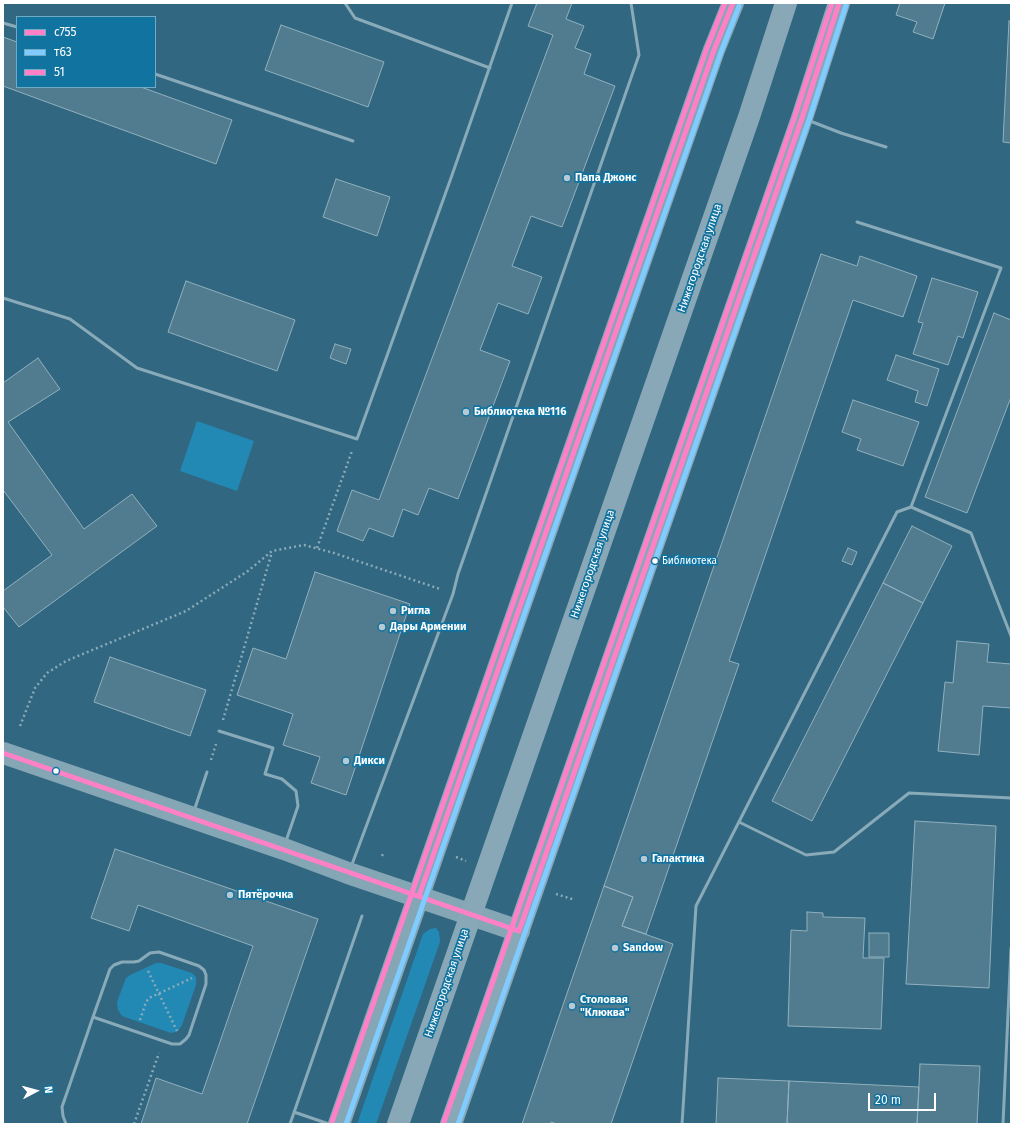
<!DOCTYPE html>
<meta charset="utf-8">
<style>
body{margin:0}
#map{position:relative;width:1014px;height:1127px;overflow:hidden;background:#316780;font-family:"Fira Sans",sans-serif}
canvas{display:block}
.frame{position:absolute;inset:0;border:4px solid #fff;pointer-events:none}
.legend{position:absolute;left:16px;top:16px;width:140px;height:72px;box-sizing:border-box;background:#1173a0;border:1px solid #70abc6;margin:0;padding:5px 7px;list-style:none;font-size:12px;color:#fff}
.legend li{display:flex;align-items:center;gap:8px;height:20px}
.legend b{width:20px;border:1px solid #70abc6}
.north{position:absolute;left:16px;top:1071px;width:40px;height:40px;-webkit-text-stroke:3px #1173a0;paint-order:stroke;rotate:84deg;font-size:11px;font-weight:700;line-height:16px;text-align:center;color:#fff}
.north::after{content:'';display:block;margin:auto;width:14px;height:18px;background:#fff;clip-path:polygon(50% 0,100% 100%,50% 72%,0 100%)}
.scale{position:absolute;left:868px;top:1093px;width:68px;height:18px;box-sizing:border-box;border:2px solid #fff;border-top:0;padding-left:5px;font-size:12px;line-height:14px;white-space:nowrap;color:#fff;-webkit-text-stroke:3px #1173a0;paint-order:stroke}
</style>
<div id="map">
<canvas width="1014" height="1127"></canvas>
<div class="frame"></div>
<ul class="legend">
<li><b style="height:5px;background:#ff80c6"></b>с755</li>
<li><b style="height:5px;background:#80cbff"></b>т63</li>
<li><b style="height:5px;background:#ff80c6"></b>51</li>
</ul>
<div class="north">N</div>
<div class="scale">20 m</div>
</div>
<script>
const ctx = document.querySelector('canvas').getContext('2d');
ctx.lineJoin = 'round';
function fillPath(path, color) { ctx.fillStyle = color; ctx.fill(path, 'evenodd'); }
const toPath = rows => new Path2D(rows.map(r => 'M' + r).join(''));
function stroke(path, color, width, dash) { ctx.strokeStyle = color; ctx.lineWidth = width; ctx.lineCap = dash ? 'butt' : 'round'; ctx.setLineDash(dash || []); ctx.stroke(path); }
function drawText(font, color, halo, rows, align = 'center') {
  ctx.font = font + ' "Fira Sans",sans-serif'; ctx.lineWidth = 3.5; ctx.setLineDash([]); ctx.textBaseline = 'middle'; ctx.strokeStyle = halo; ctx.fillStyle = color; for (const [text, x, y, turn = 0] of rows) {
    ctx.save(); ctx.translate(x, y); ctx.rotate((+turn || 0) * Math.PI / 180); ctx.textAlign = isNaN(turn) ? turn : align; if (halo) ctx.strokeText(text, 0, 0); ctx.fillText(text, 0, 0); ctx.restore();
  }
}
fillPath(toPath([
 [197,421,254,441,237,491,180,471],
 [436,928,439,932,440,942,376,1124,357,1124,423,934,430,929],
 [156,963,161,963,192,973,196,977,196,985,182,1025,178,1031,175,1032,171,1033,122,1016,118,1010,117,1002,126,978,130,975]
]), '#2289b5');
const building = toPath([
 [537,3,572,3,566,19,584,26,575,48,591,54,584,74,615,86,562,227,531,216,512,266,542,277,528,314,498,303,480,350,510,361,458,499,429,488,418,515,403,509,393,537,369,528,363,541,337,531,352,490,379,500,553,35,528,26,537,3],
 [900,3,945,3,933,39,913,32,917,22,896,15,900,3],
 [1009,21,1011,21,1011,143,1003,142,1009,21],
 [281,25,384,62,368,107,265,70,281,25],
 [3,37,17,42,17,87,141,87,232,120,216,164,3,86,3,37],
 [336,179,390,197,377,236,323,217,336,179],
 [821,254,857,266,860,256,917,276,903,317,853,300,729,661,739,664,646,934,622,926,633,897,604,886,821,254],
 [932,278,978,292,963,338,958,336,948,365,913,354,923,323,918,322,932,278],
 [186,281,295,320,277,371,168,332,186,281],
 [994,313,1011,320,1011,397,967,513,925,497,994,313],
 [335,344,351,349,346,364,330,358,335,344],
 [896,355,939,369,927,406,915,402,918,391,887,380,896,355],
 [38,358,60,389,8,422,84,529,132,494,157,526,19,627,3,607,3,591,52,555,3,490,3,383,38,358],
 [853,400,919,422,903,466,857,450,861,439,842,432,853,400],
 [912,526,952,546,923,603,883,583,912,526],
 [848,548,857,552,852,565,842,561,848,548],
 [315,572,410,604,346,795,311,783,320,757,283,745,293,714,237,695,253,648,286,659,315,572],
 [883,583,923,603,812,821,772,801,883,583],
 [957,641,989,644,987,662,1011,664,1011,708,983,706,979,755,938,751,945,682,953,683,957,641],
 [110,657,206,690,190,736,94,702,110,657],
 [915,821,996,826,989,988,906,984,915,821],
 [115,849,318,919,247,1124,141,1124,156,1078,202,1094,253,946,138,905,129,931,91,918,115,849],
 [604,886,633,897,622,926,673,944,611,1124,557,1124,551,1122,551,1124,522,1124,604,886],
 [807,912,823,913,823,917,865,918,863,958,884,958,881,1029,788,1026,791,930,807,931,807,912],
 [869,933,889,933,889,957,869,957,869,933],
 [920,1064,980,1066,977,1124,917,1124,920,1064],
 [718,1078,789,1081,787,1124,716,1124,718,1078],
 [789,1081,919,1087,917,1124,787,1124,789,1081]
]);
fillPath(building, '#517c8f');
stroke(building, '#91b0bd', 1);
stroke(toPath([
 [317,548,352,451],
 [223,720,272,552],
 [20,726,35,688,47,673,66,661,186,611,248,571,272,551,304,545,334,553,440,589],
 [211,760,216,744],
 [382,856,384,852],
 [456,857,466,861],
 [556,894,575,900],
 [148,971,177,1031],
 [140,1020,146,1002,149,998,192,978],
 [134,1124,159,1053]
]), '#89aab8', 2.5, [2, 3]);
stroke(toPath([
 [345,3,355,18,490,68],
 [3,23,17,27],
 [155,74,353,141],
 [810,121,841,133,886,147],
 [857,222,1001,268,911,507],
 [3,298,70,319,137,368,357,439,451,178,512,3],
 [219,731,273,748,265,774,282,779,296,791,298,806,286,841],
 [194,811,207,772],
 [739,822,806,855,834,852,909,793,1011,798],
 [351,867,453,594,458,574,639,55,631,3],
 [294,1112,329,1124],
 [66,1124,63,1116,62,1107,93,1017,110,969,114,965,122,962,134,962,139,961,150,953,159,952,199,966,204,970,206,975,206,984,189,1035,186,1039,180,1044,172,1044,93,1017],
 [290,1124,362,916],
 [682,1124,696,906,897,512,911,507,971,533,1011,636],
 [1003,1124,1011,948]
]), '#89aab8', 3);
stroke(toPath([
 [3,753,284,849,348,873,519,931],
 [339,1124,714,50,733,3]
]), '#84a6b5', 22);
stroke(toPath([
 [398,1124,749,117,786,3],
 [451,1124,802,118,839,3]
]), '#89a8b7', 22);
stroke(toPath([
 [3,753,519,931,802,118,839,3],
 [419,896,714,50,733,3]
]), '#ff80c6', 5);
stroke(toPath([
 [346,1124,721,52,739,6],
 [458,1124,809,120,846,5]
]), '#80cbff', 5);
stroke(toPath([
 [332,1122,707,48,725,3],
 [444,1122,795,116,832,3]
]), '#ff80c6', 5);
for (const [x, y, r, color] of [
 [567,178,4,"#b7cad3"],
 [466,412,4,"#b7cad3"],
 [655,561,3.5,"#fff"],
 [393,611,4,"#b7cad3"],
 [382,627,4,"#b7cad3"],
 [346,761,4,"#b7cad3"],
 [56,771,3.5,"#fff"],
 [644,859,4,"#b7cad3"],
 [230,895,4,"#b7cad3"],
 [615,948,4,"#b7cad3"],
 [572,1006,4,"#b7cad3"]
]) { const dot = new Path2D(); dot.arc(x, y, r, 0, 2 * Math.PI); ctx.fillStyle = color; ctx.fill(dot); stroke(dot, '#1173a0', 1.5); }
drawText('10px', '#fff', '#1173a0', [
 ["Библиотека",662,561]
], 'left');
drawText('bold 11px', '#fff', '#1173a0', [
 ["Папа Джонс",575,178],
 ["Библиотека №116",474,412],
 ["Ригла",401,611],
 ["Дары Армении",390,627],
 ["Дикси",354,761],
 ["Галактика",652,859],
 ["Пятёрочка",238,895],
 ["Sandow",623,948],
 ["Столовая",580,1000],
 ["\"Клюква\"",580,1013]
], 'left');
drawText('11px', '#fff', '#1173a0', [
 ["Нижегородская улица",700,258,-71],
 ["Нижегородская улица",593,564,-71],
 ["Нижегородская улица",447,983,-71]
]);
</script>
